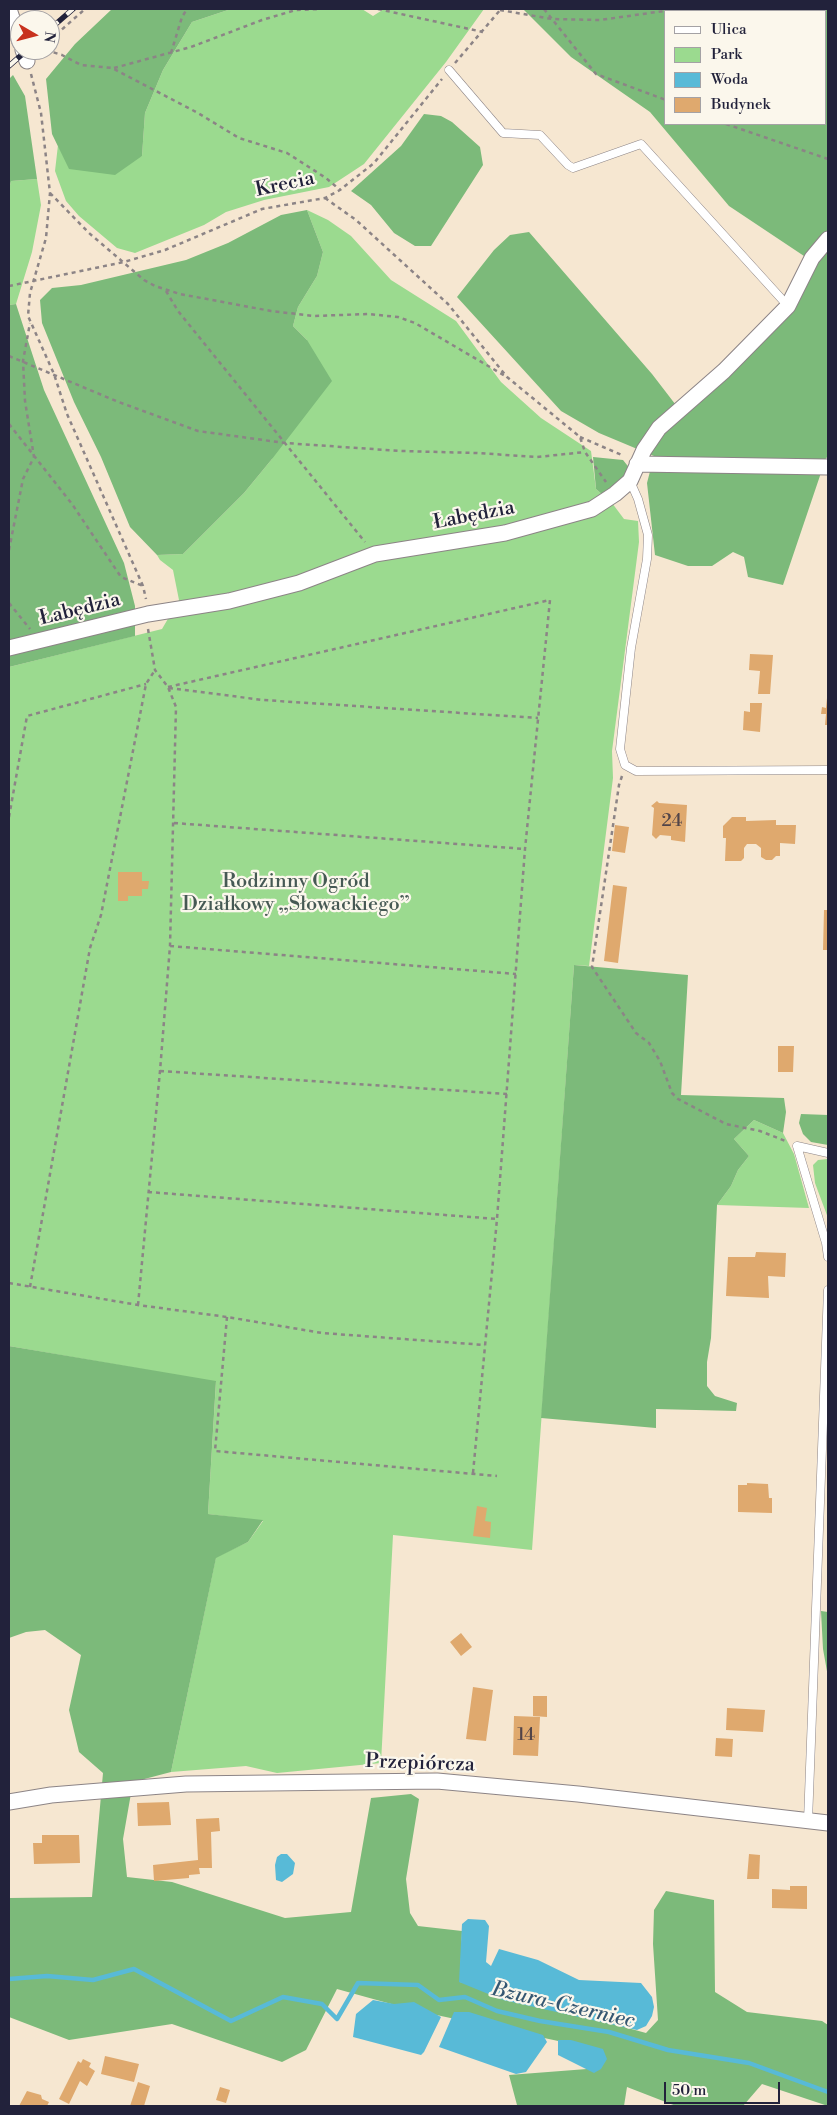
<!DOCTYPE html>
<meta charset="utf-8">
<style>
body{margin:0}
#map{position:relative;width:837px;height:2115px;overflow:hidden;background:#f6e7d1;font-family:"Libre Bodoni",serif}
canvas{display:block}
.frame{position:absolute;inset:0;border:10px solid #22223b;pointer-events:none}
.legend{position:absolute;left:664px;top:10px;width:162px;height:115px;box-sizing:border-box;background:#fbf7ec;border:1px solid #a4a2a5;margin:0;padding:6px 9px;list-style:none;font-size:15px;color:#22223b}
.legend li{display:flex;align-items:center;gap:10px;height:25px}
.legend b{width:25px;border:1px solid #a4a2a5}
.north{position:absolute;left:10px;top:10px;width:50px;height:50px;box-sizing:border-box;background:#fbf7ec;border:1px solid #a4a2a5;border-radius:50%;rotate:98deg;font-size:14px;font-weight:700;line-height:20px;text-align:center;color:#22223b}
.north::after{content:'';display:block;margin:auto;width:18px;height:22px;background:#c8321e;clip-path:polygon(50% 0,100% 100%,50% 72%,0 100%)}
.scale{position:absolute;left:664px;top:2082px;width:116px;height:22px;box-sizing:border-box;border:2px solid #22223b;border-top:0;padding-left:6px;font-size:15px;line-height:18px;white-space:nowrap;color:#22223b;-webkit-text-stroke:4px #fbf7ec;paint-order:stroke}
</style>
<div id="map">
<canvas width="837" height="2115"></canvas>
<div class="frame"></div>
<ul class="legend">
<li><b style="height:6px;background:#fff"></b>Ulica</li>
<li><b style="height:14px;background:#9bda8f"></b>Park</li>
<li><b style="height:14px;background:#58bad7"></b>Woda</li>
<li><b style="height:14px;background:#dfa96e"></b>Budynek</li>
</ul>
<div class="north">N</div>
<div class="scale">50 m</div>
</div>
<script>
const ctx = document.querySelector('canvas').getContext('2d');
ctx.lineJoin = 'round';
function fillPath(path, color) { ctx.fillStyle = color; ctx.fill(path, 'evenodd'); }
const toPath = rows => new Path2D(rows.map(r => 'M' + r).join(''));
function stroke(path, color, width, dash) { ctx.strokeStyle = color; ctx.lineWidth = width; ctx.lineCap = dash ? 'butt' : 'round'; ctx.setLineDash(dash || []); ctx.stroke(path); }
function drawText(font, color, halo, rows, align = 'center') {
  ctx.font = font + ' "Libre Bodoni",serif'; ctx.lineWidth = 4.5; ctx.setLineDash([]); ctx.textBaseline = 'middle'; ctx.strokeStyle = halo; ctx.fillStyle = color; for (const [text, x, y, turn = 0] of rows) {
    ctx.save(); ctx.translate(x, y); ctx.rotate((+turn || 0) * Math.PI / 180); ctx.textAlign = isNaN(turn) ? turn : align; if (halo) ctx.strokeText(text, 0, 0); ctx.fillText(text, 0, 0); ctx.restore();
  }
}
fillPath(toPath([
 [231,9,362,9,373,16,384,9,484,9,446,62,364,164,329,187,264,200,226,212,204,225,135,253,117,248,79,216,66,201,55,171,58,145,70,169,142,156,145,113,163,70,192,22],
 [37,179,41,205,32,252,16,304,9,305,9,190,11,181],
 [307,210,328,220,351,236,391,280,456,321,501,382,541,418,591,451,596,489,612,503,624,519,638,521,639,542,612,751,613,778,589,966,574,965,532,1550,393,1535,381,1763,277,1773,246,1766,171,1772,216,1557,248,1542,263,1521,208,1514,216,1382,9,1346,9,667,162,629,179,600,173,570,160,560,157,555,183,554,244,493,272,459,307,340,293,326,298,307,317,276,323,252],
 [754,1120,783,1133,794,1154,809,1208,717,1205,731,1186,738,1170,749,1156,734,1139],
 [828,1159,828,1218,815,1183,813,1165,818,1160]
]), '#9bda8f');
fillPath(toPath([
 [112,9,231,9,192,22,163,70,145,113,142,156,115,175,69,169,52,134,46,79,75,44],
 [523,9,828,9,828,457,826,458,783,585,748,577,744,557,733,552,712,566,688,566,655,555,647,483,654,456,599,433,561,411,457,297,494,250,510,235,529,232,652,374,682,413,769,334,808,284,804,256,729,206,650,112,571,57],
 [666,11,826,11,826,124,666,124],
 [13,75,25,96,37,179,11,181,9,190,9,79],
 [424,114,441,116,452,122,480,147,483,165,431,246,415,246,394,233,371,205,351,191,401,146],
 [307,210,323,252,317,276,298,307,293,326,307,340,332,381,272,459,244,493,183,554,157,555,130,527,101,457,74,402,42,323,40,300,52,288,81,285,186,260,228,243,281,215],
 [16,304,44,390,124,563,135,606,135,636,9,667,9,305],
 [593,457,623,460,631,470,612,503,596,489],
 [574,965,688,975,681,1095,784,1098,786,1112,783,1133,754,1120,734,1139,749,1156,738,1170,731,1186,717,1205,711,1338,707,1362,707,1386,715,1396,737,1403,736,1411,656,1409,656,1428,541,1418],
 [801,1114,828,1115,828,1145,811,1142,803,1134,799,1123],
 [9,1346,216,1381,208,1514,263,1520,248,1542,216,1558,171,1772,133,1782,123,1839,127,1877,172,1882,285,1918,351,1912,371,1798,411,1794,419,1799,406,1879,410,1913,418,1926,462,1931,460,1982,646,2033,658,2020,653,1944,654,1910,666,1891,714,1900,715,1992,747,2012,822,2021,828,2025,828,2106,762,2084,743,2106,676,2106,627,2087,624,2106,519,2106,517,2105,509,2075,587,2069,591,2048,413,2010,337,1989,306,2050,282,2062,172,2024,69,2040,9,2017,9,1898,92,1897,103,1773,79,1752,69,1710,81,1655,45,1630,26,1632,9,1638],
 [821,1611,828,1612,828,1677,823,1649]
]), '#7cba7a');
fillPath(toPath([
 [281,1854,287,1854,295,1863,293,1874,282,1882,276,1880,275,1865,277,1857],
 [468,1919,485,1920,489,1926,486,1962,491,1966,499,1949,538,1960,579,1980,641,1983,652,1997,654,2007,652,2016,646,2026,637,2030,503,2000,459,1982,462,1924],
 [373,2000,394,2004,414,2002,441,2017,424,2052,421,2055,353,2037,356,2014],
 [454,2012,469,2012,543,2035,547,2042,526,2072,516,2074,439,2047],
 [558,2040,571,2040,603,2049,607,2059,601,2069,594,2073,558,2055]
]), '#58bad7');
stroke(toPath([
 [9,1979,47,1976,93,1980,134,1969,231,2021,283,1997,322,2004,337,2019,358,1983,418,1985,439,2000,465,1997,497,2011,540,2021,609,2032,668,2050,749,2063,828,2092]
]), '#58bad7', 4.5);
fillPath(toPath([
 [750,654,773,655,770,694,758,694,760,671,749,670],
 [827,698,828,698,828,725,825,725,826,714,821,714,822,707,826,708],
 [750,703,762,703,760,732,743,730,744,711,750,712],
 [657,801,659,803,687,805,685,842,671,840,671,836,660,835,656,839,652,835,654,808,651,806],
 [732,817,746,817,746,821,776,820,776,825,796,825,795,844,780,843,780,856,776,856,772,860,766,860,761,857,761,848,756,844,747,844,744,848,744,858,741,861,725,861,726,838,723,838,723,826],
 [615,825,629,827,625,853,612,851],
 [118,872,142,872,142,881,149,881,148,889,142,889,142,896,128,896,128,901,118,901],
 [613,885,627,887,618,963,604,961],
 [824,910,828,910,828,950,823,950],
 [778,1046,794,1046,793,1072,778,1072],
 [756,1252,786,1253,785,1277,768,1276,769,1298,726,1296,728,1257,755,1257],
 [747,1483,768,1484,769,1498,772,1498,772,1513,738,1512,738,1485,747,1485],
 [477,1506,487,1508,485,1521,491,1522,490,1538,473,1536],
 [461,1633,472,1647,461,1656,450,1642],
 [473,1687,493,1690,486,1741,466,1739],
 [533,1696,547,1696,547,1717,533,1716],
 [727,1708,765,1710,763,1732,726,1730],
 [514,1716,540,1717,538,1756,513,1755],
 [716,1738,733,1739,732,1757,715,1756],
 [169,1802,171,1825,138,1826,137,1803],
 [219,1818,220,1831,211,1832,212,1868,199,1868,200,1874,189,1875,189,1878,154,1881,153,1865,198,1860,196,1819],
 [42,1835,79,1835,80,1863,34,1864,33,1843,42,1843],
 [749,1854,760,1855,759,1879,747,1879],
 [790,1886,807,1886,807,1909,772,1908,772,1889,790,1890],
 [105,2056,139,2064,134,2082,101,2074],
 [83,2059,91,2063,89,2067,95,2071,87,2086,80,2081,69,2104,59,2099,78,2061,81,2063],
 [138,2082,150,2086,144,2106,130,2106],
 [220,2087,230,2090,226,2103,216,2100],
 [27,2091,41,2095,42,2099,49,2102,47,2106,19,2106]
]), '#dfa96e');
const service = toPath([
 [449,70,503,133,540,135,568,165,573,168,641,144,788,306],
 [630,481,638,499,648,535,647,559,631,648,620,749,625,765,636,771,828,770],
 [797,1146,826,1243,828,1257],
 [797,1146,828,1153],
 [808,1821,828,1290]
]);
const minor = toPath([
 [9,9,20,42],
 [23,50,27,61],
 [637,464,828,467],
 [9,648,148,614,229,601,299,583,375,554,505,533,592,509,615,494,630,481,644,450,659,428,724,371,788,306,812,258,828,239],
 [9,1802,51,1795,186,1784,437,1781,578,1794,828,1823]
]);
stroke(service, '#8c8486', 9);
stroke(minor, '#8c8486', 17);
stroke(toPath([
 [378,9,483,32],
 [544,9,596,74,666,100],
 [500,10,552,19,600,20,678,9],
 [50,40,85,9],
 [46,50,62,55,81,65,112,68,198,113,239,138,287,153,326,178,340,190],
 [171,53,182,17,187,9],
 [455,63,501,9],
 [114,68,191,47,262,20,296,10,320,9],
 [31,74,41,113,50,193,46,238,30,293,28,316,54,374,67,414,143,586,146,599],
 [726,124,828,159],
 [50,193,89,233,144,280,155,286,180,294,271,311,314,316,368,314,398,317,415,323,507,377],
 [325,198,356,220,448,304,507,377,580,437,585,452,606,482],
 [9,286,124,262,165,250,262,209,325,198,340,190,374,163,442,79],
 [166,291,178,311,365,542],
 [9,356,116,401,198,431,285,443,401,451,477,453,537,457,585,452],
 [9,424,72,504,121,577,143,586],
 [580,437,624,456],
 [9,550,23,479,34,457,25,401,23,361,30,323],
 [9,603,30,629],
 [168,687,550,600,525,849,497,1219,473,1473],
 [169,688,263,700,538,718],
 [622,776,619,785,592,967,636,1033,649,1043,660,1061,672,1093,678,1099,726,1124,760,1131,788,1142],
 [9,817,27,716,146,684],
 [174,823,525,849],
 [170,946,516,974],
 [160,1071,507,1094],
 [148,1192,497,1219],
 [9,1283,138,1305,227,1317,322,1333,485,1345],
 [30,1287,90,948,101,915,146,684,155,670],
 [138,1305,160,1071,170,946,176,707,168,687,155,670,148,629],
 [227,1317,215,1451,497,1476]
]), '#8c8486', 2.5, [4, 4]);
stroke(service, '#fff', 8);
stroke(minor, '#fff', 15);
const rail = toPath([
 [50,29,73,9],
 [9,66,27,50]
]);
stroke(rail, '#22223b', 5.5);
stroke(rail, '#fbf7ec', 4, [11]);
drawText('18px', '#514448', null, [
 ["24",672,822],
 ["14",526,1736]
]);
drawText('20px', '#22223b', '#fbf7ec', [
 ["Krecia",285,185,-12],
 ["Łabędzia",474,516,-11],
 ["Łabędzia",80,610,-14],
 ["Przepiórcza",420,1764,2]
]);
drawText('20px', '#465954', '#fbf7ec', [
 ["Rodzinny Ogród",296,882],
 ["Działkowy „Słowackiego”",296,905]
]);
drawText('italic 21px', '#355772', '#fbf7ec', [
 ["Bzura-Czerniec",563,2006,13]
]);
</script>
